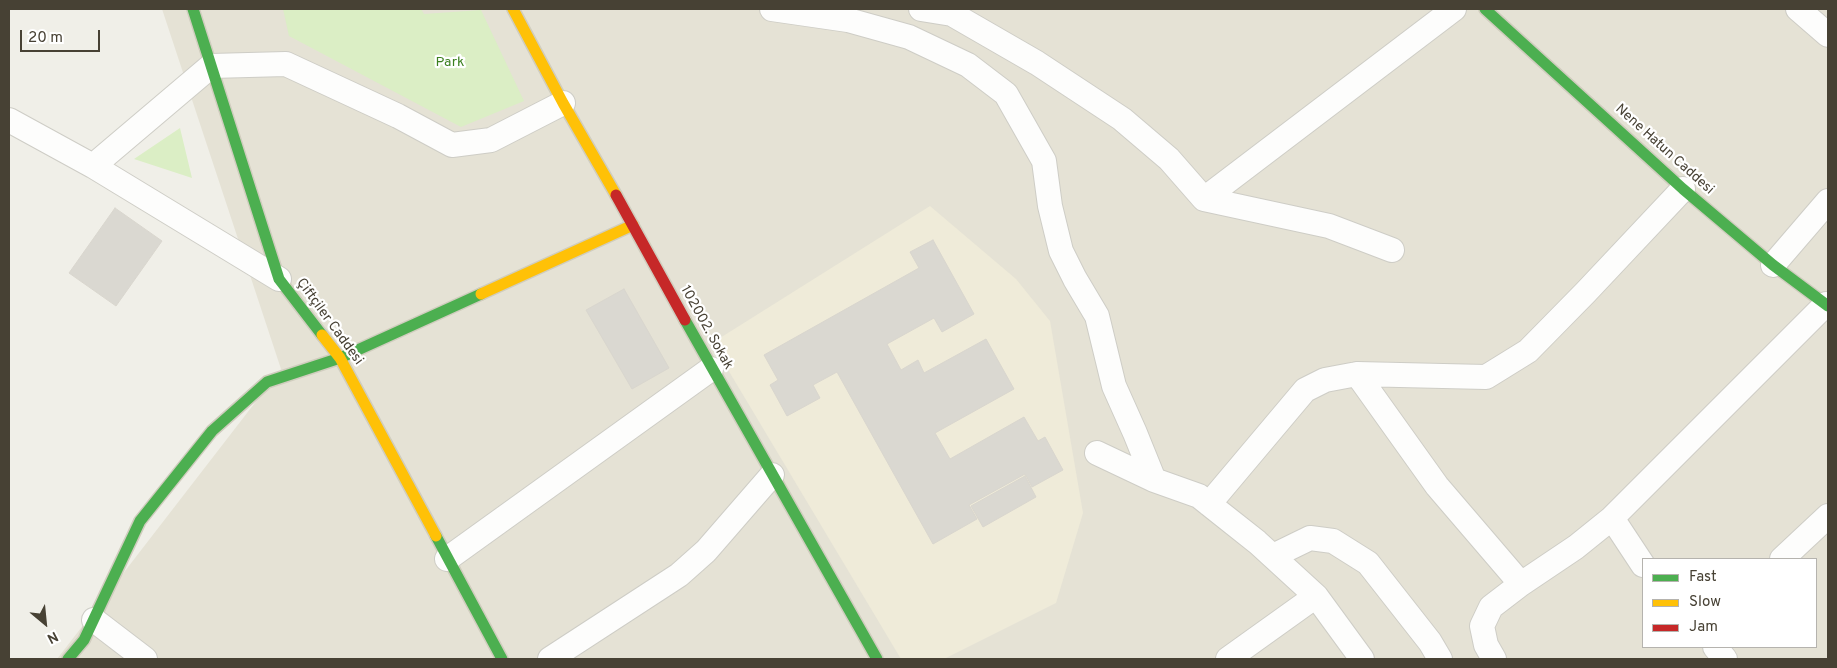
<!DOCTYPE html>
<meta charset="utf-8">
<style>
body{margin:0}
#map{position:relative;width:1837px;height:668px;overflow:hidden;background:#f0efe8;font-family:Overpass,sans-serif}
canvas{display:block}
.frame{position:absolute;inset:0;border:10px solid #474134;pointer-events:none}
.legend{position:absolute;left:1642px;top:558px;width:175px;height:90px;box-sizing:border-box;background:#fff;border:1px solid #b5b3ae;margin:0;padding:6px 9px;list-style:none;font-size:15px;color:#474134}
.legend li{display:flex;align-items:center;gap:10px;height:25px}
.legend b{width:25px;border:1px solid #b5b3ae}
.north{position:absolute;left:20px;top:598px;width:50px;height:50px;-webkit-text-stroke:4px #fff;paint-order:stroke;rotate:152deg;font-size:14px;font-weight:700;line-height:20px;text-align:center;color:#474134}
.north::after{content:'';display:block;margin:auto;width:18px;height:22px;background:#474134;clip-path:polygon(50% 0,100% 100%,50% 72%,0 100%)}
.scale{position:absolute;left:20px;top:30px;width:80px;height:22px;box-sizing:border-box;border:2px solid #474134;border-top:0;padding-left:6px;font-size:15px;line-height:18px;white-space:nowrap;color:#474134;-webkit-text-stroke:4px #fff;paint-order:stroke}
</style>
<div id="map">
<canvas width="1837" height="668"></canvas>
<div class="frame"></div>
<ul class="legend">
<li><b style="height:6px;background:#4caf50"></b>Fast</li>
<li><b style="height:6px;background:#ffc107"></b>Slow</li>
<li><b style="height:6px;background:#c62828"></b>Jam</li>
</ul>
<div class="north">N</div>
<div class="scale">20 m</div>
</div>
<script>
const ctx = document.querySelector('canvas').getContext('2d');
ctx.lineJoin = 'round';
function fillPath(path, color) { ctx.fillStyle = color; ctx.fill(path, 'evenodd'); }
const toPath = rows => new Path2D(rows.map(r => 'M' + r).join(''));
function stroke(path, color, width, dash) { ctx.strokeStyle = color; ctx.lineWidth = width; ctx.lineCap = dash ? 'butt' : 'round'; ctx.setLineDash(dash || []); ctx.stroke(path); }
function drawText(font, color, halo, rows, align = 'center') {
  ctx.font = font + ' Overpass,sans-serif'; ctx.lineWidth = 4.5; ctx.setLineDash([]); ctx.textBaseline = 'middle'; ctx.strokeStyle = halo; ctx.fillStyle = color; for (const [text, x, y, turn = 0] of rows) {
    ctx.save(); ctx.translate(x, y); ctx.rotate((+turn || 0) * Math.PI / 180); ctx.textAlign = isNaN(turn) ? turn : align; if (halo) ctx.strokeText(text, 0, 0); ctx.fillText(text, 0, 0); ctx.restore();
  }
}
fillPath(toPath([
 [162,9,1828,9,1828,659,57,659,281,369],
 [1643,559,1816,559,1816,647,1643,647]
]), '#e5e2d5');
fillPath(toPath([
 [930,206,1016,279,1050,321,1083,513,1056,603,944,659,901,659,712,343]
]), '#efebd9');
fillPath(toPath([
 [283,9,421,9,424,14,481,10,524,101,461,127,289,36],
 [180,128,192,178,134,159]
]), '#dbeec5');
const building = toPath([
 [115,208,162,241,116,306,69,273,115,208],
 [933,240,974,314,942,332,934,318,887,344,901,370,918,360,924,373,986,339,1014,389,935,433,950,459,1024,417,1038,441,1045,437,1063,470,1032,487,1025,474,969,505,977,519,933,544,837,372,813,385,820,398,787,416,770,385,778,380,764,355,919,268,910,252,933,240],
 [624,289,669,368,632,389,586,310,624,289],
 [1025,476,1036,497,983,527,971,506,1025,476]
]);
fillPath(building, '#dad8d1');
stroke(building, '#d9d6ce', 1);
const street = toPath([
 [772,9,848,20,909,37,968,65,1006,94,1044,161,1050,206,1061,251,1075,279,1097,316,1114,386,1135,433,1154,480],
 [921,9,952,14,1037,63,1122,119,1169,159,1204,199,1329,226,1392,250],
 [1798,9,1828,35],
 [9,120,93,166,211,66,286,64,398,116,452,145,491,140,563,103],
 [93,166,279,279],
 [1204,199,1454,9],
 [1773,265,1828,201],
 [1357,374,1437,486,1521,584],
 [1097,453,1154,480,1199,496,1209,504,1257,542,1316,596,1362,659],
 [1209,504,1305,390,1325,380,1357,374,1486,377,1528,351,1586,292,1683,189],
 [1612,518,1643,565],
 [1273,556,1310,538,1333,541,1368,563,1430,642,1440,659],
 [447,559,711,369],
 [1782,559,1828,516],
 [94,620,145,659],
 [1715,647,1725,659],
 [550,659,679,575,706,551,772,475],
 [1228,659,1316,596],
 [1494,659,1486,645,1482,626,1491,607,1521,584,1576,547,1612,518,1826,304]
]);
const fast = toPath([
 [193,9,279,279,322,335],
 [1485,9,1683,189,1773,265,1828,306],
 [685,320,877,659],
 [436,536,502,659],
 [68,659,84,640,140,521,212,431,267,382,340,358,481,294]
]);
const slow = toPath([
 [513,9,563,103,616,195],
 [481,294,633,225],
 [322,335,340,358,436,536]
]);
const jam = toPath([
 [616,195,685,320]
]);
stroke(street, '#cecdc6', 26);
stroke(fast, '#d0cdbe', 14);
stroke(slow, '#d0cdbe', 14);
stroke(jam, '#d0cdbe', 14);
stroke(street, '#fdfdfc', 24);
stroke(fast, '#4caf50', 11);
stroke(slow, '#ffc107', 11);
stroke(jam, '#c62828', 11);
drawText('14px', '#3c8020', '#fff', [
 ["Park",450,63]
]);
drawText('14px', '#474134', '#fff', [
 ["Nene Hatun Caddesi",1664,150,42],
 ["Çiftçiler Caddesi",329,322,54],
 ["102002. Sokak",706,328,61]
]);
</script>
